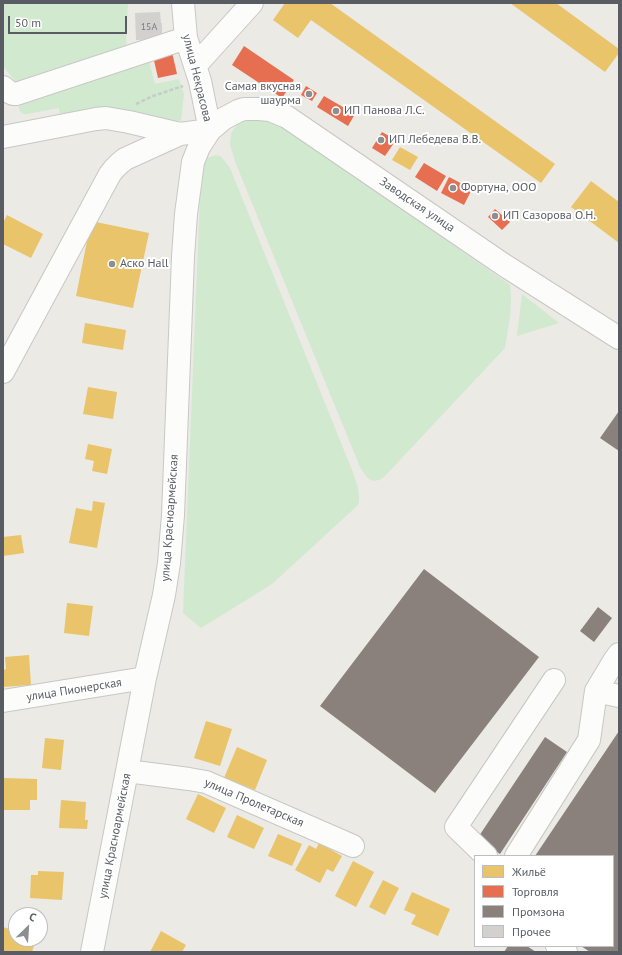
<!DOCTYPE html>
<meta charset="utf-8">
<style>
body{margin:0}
#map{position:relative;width:622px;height:955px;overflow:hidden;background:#ebeae4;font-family:"PT Sans",sans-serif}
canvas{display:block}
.frame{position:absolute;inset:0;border:4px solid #595d63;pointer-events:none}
.legend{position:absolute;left:474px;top:855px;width:140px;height:92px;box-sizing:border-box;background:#fff;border:1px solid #bdbec1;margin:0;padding:5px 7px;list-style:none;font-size:12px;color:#595d63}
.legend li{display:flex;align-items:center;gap:8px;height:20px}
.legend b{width:20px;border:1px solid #bdbec1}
.north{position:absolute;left:8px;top:907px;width:40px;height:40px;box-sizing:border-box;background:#fff;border:1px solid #bdbec1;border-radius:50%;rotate:25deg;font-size:11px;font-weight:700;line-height:16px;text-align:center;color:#595d63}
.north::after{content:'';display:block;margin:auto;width:14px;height:18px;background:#8c8e90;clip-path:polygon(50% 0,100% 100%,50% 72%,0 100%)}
.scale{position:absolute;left:8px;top:16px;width:119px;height:18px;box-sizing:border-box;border:2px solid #595d63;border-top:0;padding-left:5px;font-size:12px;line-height:14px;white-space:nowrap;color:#595d63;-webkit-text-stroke:3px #fff;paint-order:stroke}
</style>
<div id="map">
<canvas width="622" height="955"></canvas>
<div class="frame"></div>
<ul class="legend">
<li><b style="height:11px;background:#e9c46a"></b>Жильё</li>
<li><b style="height:11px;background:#e76f51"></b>Торговля</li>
<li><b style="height:11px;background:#8a817c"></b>Промзона</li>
<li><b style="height:11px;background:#d2d1ce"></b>Прочее</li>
</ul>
<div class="north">С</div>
<div class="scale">50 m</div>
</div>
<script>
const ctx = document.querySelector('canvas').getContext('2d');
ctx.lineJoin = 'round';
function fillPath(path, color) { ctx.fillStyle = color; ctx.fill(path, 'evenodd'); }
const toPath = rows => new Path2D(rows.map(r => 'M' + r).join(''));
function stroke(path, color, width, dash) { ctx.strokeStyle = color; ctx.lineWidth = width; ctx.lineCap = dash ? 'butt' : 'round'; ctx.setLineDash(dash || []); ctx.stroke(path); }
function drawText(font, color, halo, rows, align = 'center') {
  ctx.font = font + ' "PT Sans",sans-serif'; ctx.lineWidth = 4; ctx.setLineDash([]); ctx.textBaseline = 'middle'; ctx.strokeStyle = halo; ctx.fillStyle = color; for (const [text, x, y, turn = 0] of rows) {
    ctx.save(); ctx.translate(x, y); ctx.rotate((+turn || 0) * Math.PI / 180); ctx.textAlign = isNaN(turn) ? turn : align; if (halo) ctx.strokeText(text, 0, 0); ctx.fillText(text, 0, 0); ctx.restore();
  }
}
fillPath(toPath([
 [3,3,128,3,126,41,128,51,19,86,3,66],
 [148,58,155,84,179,79,184,94,181,121,170,122,60,117,59,108,27,114,23,114,19,110,19,104],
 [254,119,265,119,284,126,510,285,511,300,510,317,505,348,384,477,379,480,373,481,369,479,366,476,360,467,236,164,230,145,231,133,237,125,243,122],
 [216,155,220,156,223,159,230,168,352,470,358,488,359,497,359,502,357,506,272,584,201,628,183,613,201,173,205,160,207,158],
 [522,294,559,323,517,336]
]), '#d1e9cf');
fillPath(toPath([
 [285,3,330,3,555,164,541,183,311,20,298,38,273,20],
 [510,3,556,3,619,49,619,53,605,72],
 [400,147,418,157,410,170,392,160],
 [591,181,619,202,619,243,571,207],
 [7,215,43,234,31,258,3,244,3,223],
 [91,221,149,233,133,308,76,296],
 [85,323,126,330,123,350,82,343],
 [88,387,117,392,113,419,83,414],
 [88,444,112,449,107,474,92,471,94,461,85,459],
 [93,501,105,503,97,548,69,543,76,508,92,511],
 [21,535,24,553,3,556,3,537],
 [67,603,93,606,89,636,64,633],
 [29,655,31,685,3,687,3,670,6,669,5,657],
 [206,721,232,729,220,766,194,758],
 [45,738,64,740,61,770,42,768],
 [237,747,267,760,255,790,224,778],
 [4,778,37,779,37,800,30,800,30,810,3,810],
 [198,794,226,808,214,833,186,819],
 [61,800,86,802,85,820,88,820,87,829,59,828],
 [237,815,264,828,254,849,227,837],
 [278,834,302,844,292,866,268,856],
 [319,843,342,856,333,872,327,869,320,883,295,870,309,845,316,849],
 [353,861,374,872,356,907,335,896],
 [38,871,64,872,62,900,30,898,31,875,38,875],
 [383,880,399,888,385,915,369,907],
 [412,892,450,909,438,936,411,924,416,915,404,910],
 [3,927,16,931,16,939,36,939,32,952,3,952],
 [161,931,186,945,182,952,150,952]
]), '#e9c46a');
fillPath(toPath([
 [244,46,294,80,282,98,232,65],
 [172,52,177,74,158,78,153,56],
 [306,86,317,93,312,101,301,95],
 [324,96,355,114,348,126,317,107],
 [382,132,396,140,385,156,372,148],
 [424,163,446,176,437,191,415,177],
 [449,177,472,189,464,205,441,193],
 [495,209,510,222,502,230,488,217]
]), '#e76f51');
fillPath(toPath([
 [619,411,619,451,600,438],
 [424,569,539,657,435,793,320,706],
 [598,607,612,618,594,642,580,631],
 [619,731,619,952,590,952,581,946,613,946,613,856,535,856],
 [545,737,567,752,500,854,477,839],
 [508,946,527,946,536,952,504,952]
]), '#8a817c');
fillPath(toPath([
 [160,12,161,23,162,23,162,39,136,40,135,13]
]), '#d2d1ce');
const minor = toPath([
 [183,3,186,38,200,81,210,130],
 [195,66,252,3],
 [3,87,9,92,13,94,16,94,186,38],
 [3,137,96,119,106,118,129,122,180,134],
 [3,372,110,174,114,169,119,164,125,159,180,134,210,130],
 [596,691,614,661,619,654],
 [3,701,145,678],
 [127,771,189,779,206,782,353,846],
 [486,856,456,827,554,680],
 [516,856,589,740,596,691,619,696],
 [557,946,566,952],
 [92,952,145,678,164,595,169,563,173,515,183,257,186,214,193,162,199,147,210,130,223,119,238,111,244,109,259,109,270,110,287,117,504,265,619,338]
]);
stroke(minor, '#c7c8c6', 24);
stroke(toPath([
 [136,104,153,96,183,86]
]), '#c6ccc9', 2.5, [4, 2]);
stroke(minor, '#fcfcfb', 22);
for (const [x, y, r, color] of [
 [309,94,4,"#8c8e90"],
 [336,111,4,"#8c8e90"],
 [381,140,4,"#8c8e90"],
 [453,188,4,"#8c8e90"],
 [495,216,4,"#8c8e90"],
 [112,264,4,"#8c8e90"]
]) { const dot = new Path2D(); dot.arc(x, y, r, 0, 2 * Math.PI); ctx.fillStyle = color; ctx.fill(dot); stroke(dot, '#fff', 1.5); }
drawText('10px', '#787b7f', null, [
 ["15А",149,27]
]);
drawText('12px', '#595d63', '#fff', [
 ["улица Некрасова",197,78,76],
 ["Заводская улица",417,205,34],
 ["улица Красноармейская",170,518,-86],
 ["улица Пионерская",74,690,-9],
 ["улица Пролетарская",254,803,23],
 ["улица Красноармейская",115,836,-79]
]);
drawText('12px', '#595d63', '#fff', [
 ["Самая вкусная",301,87,"right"],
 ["шаурма",301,101,"right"],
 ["ИП Панова Л.С.",344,111],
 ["ИП Лебедева В.В.",389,140],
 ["Фортуна, ООО",461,188],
 ["ИП Сазорова О.Н.",503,216],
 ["Аско Hall",120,264]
], 'left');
</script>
